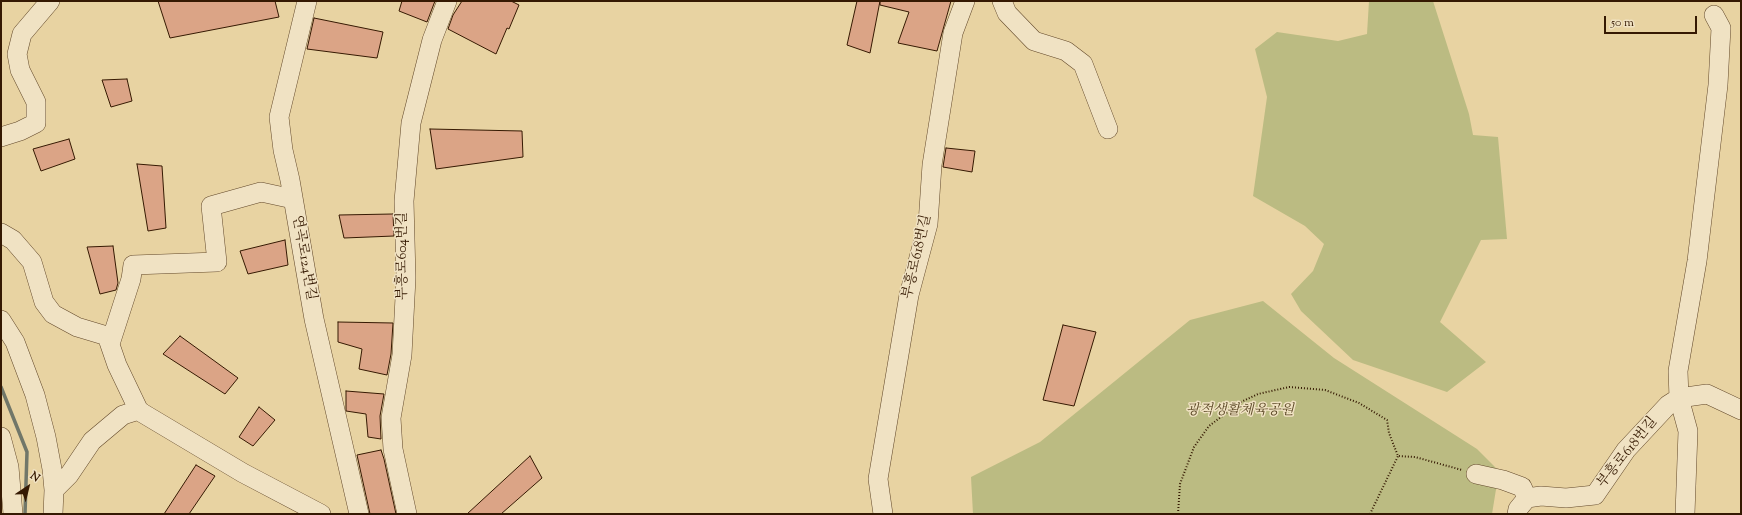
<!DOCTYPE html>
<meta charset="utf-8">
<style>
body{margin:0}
#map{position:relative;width:1742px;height:515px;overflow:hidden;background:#e8d3a2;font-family:"Sorts Mill Goudy",serif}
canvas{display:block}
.frame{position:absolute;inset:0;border:2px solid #351902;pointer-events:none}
.north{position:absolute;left:8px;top:467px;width:40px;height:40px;-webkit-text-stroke:3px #f0e2c3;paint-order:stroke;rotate:35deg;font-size:11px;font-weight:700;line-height:16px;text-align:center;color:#351902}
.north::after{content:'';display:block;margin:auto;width:14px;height:18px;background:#351902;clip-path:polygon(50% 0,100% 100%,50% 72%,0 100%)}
.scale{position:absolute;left:1604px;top:16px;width:93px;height:18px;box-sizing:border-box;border:2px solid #351902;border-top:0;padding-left:5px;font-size:12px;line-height:14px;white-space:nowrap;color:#351902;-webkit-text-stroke:3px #f0e2c3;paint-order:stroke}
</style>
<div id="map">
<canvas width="1742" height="515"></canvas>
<div class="frame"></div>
<div class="north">N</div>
<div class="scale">50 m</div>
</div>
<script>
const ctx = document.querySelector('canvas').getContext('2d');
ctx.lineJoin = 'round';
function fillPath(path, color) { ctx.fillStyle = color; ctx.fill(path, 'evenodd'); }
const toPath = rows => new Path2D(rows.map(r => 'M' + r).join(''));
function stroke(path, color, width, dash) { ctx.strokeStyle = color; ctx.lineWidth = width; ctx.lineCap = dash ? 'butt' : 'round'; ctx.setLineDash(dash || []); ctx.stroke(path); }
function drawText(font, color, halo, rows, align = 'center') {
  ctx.font = font + ' "Sorts Mill Goudy","Noto Serif KR",serif'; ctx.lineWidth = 3; ctx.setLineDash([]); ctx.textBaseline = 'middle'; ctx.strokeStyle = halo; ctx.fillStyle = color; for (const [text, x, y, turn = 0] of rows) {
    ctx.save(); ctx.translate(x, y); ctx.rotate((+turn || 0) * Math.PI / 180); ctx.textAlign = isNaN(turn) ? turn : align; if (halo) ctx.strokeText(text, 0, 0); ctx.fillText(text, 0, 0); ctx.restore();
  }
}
fillPath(toPath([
 [1369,1,1433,1,1469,114,1473,135,1498,137,1507,239,1481,240,1440,322,1486,362,1447,392,1353,360,1301,311,1291,294,1313,271,1324,244,1305,226,1253,196,1267,97,1255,49,1277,32,1338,41,1367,34],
 [1263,301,1334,358,1477,449,1499,471,1492,514,973,514,971,477,1040,442,1190,320]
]), '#bbbb82');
stroke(toPath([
 [1,387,27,452,25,514]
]), '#717769', 3.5);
const building = toPath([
 [158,1,275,1,279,17,170,38,158,1],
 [402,1,435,1,427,22,399,11,402,1],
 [462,1,511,1,519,5,509,29,507,28,496,54,448,29,453,15,462,1],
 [857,1,880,1,870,53,847,45,857,1],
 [880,1,951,1,937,51,898,43,909,12,880,5,880,1],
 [314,18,383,32,377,58,307,49,314,18],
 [127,79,132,101,111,107,102,80,127,79],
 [430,129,522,131,523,157,436,169,430,129],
 [69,139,75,159,41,171,33,149,69,139],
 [946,148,975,151,972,172,943,167,946,148],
 [137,164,162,166,166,228,148,231,137,164],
 [393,214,394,236,344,238,339,215,393,214],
 [285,240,288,265,248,274,240,251,285,240],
 [113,246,118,283,116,290,100,294,87,247,113,246],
 [338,322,393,323,391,354,387,375,359,369,362,349,338,342,338,322],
 [1063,325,1096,332,1074,406,1043,400,1063,325],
 [180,336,238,378,225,394,163,354,180,336],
 [346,391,384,394,380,416,381,439,368,437,366,414,346,411,346,391],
 [259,407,275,420,253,446,239,437,259,407],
 [381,450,384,459,396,514,370,514,357,455,381,450],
 [530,456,542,478,501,514,467,514,530,456],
 [196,465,215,476,189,514,164,514,196,465]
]);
fillPath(building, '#dba486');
stroke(building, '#351902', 1);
const minor = toPath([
 [307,1,279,117,283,150,290,180,314,319,359,514],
 [1002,1,1007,13,1034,41,1066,51,1083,64,1108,129],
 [1,137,20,131,36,123,36,102,20,70,17,54,22,34,50,1],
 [1,233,13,240,32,262,44,302,53,314,77,327,107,336,117,365,139,411,243,473,321,514],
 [1,320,15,342,35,395,46,437,52,469,54,490,53,514],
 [110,344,131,279,133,265,217,262,211,206,261,192,293,199],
 [1,437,9,467,13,514],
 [1476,474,1503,480,1522,487,1527,498],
 [54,490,69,475,92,441,123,415,139,410],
 [407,514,393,449,391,418,402,355,406,278,404,201,411,123,432,40,447,1],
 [883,514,878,479,909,295,928,224,932,165,953,33,965,1],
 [1517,514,1518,509,1527,498,1541,496,1566,498,1595,495,1626,450,1668,405,1679,398,1707,394,1741,410],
 [1685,514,1688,431,1679,398,1678,371,1697,261,1718,85,1721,28,1714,15]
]);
stroke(minor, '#62482a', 20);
stroke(toPath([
 [1178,514,1180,484,1194,447,1209,426,1241,402,1258,394,1289,387,1325,390,1359,403,1387,420,1389,433,1398,456,1415,457,1462,470],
 [1370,514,1398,456]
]), '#351902', 2, [1, 2]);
stroke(minor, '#f0e2c3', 19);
drawText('14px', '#351902', '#f0e2c3', [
 ["부흥로604번길",404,256,-90],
 ["부흥로618번길",918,257,-77],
 ["연곡로124번길",303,258,80],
 ["부흥로618번길",1628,453,-51]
]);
drawText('italic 14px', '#5d4a28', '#f0e2c3', [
 ["광적생활체육공원",1240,412]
]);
</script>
